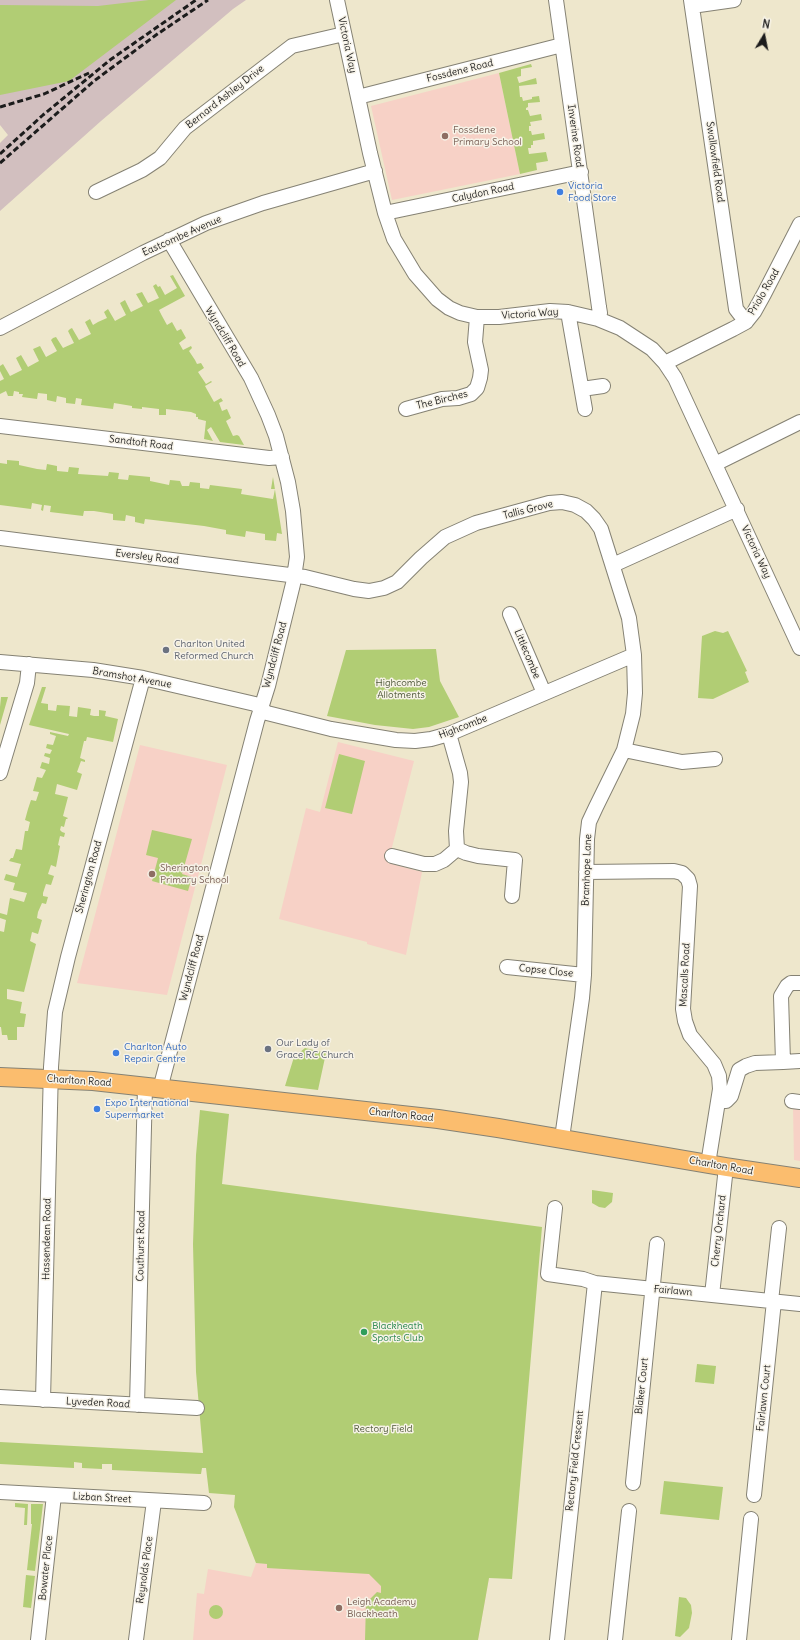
<!DOCTYPE html>
<style>
body{margin:0}
#map{position:relative;width:800px;height:1640px;overflow:hidden;background:#eee7cc;font-family:Delius,sans-serif}
canvas{display:block}
.north{position:absolute;left:744px;top:16px;width:40px;height:40px;-webkit-text-stroke:3px #f7f3e8;paint-order:stroke;rotate:10deg;font-size:11px;font-weight:700;line-height:16px;text-align:center;color:#1c1c1c}
.north::after{content:'';display:block;margin:auto;width:14px;height:18px;background:#1c1c1c;clip-path:polygon(50% 0,100% 100%,50% 72%,0 100%)}
</style>
<div id="map">
<canvas width="800" height="1640"></canvas>
<div class="north">N</div>
</div>
<script>
const ctx = document.querySelector('canvas').getContext('2d');
ctx.lineJoin = 'round';
function fillPath(path, color) { ctx.fillStyle = color; ctx.fill(path, 'evenodd'); }
const toPath = rows => new Path2D(rows.map(r => 'M' + r).join(''));
function stroke(path, color, width, dash) { ctx.strokeStyle = color; ctx.lineWidth = width; ctx.lineCap = dash ? 'butt' : 'round'; ctx.setLineDash(dash || []); ctx.stroke(path); }
function drawText(font, color, halo, rows, align = 'center') {
  ctx.font = font + ' Delius,sans-serif'; ctx.lineWidth = 3; ctx.setLineDash([]); ctx.textBaseline = 'middle'; ctx.strokeStyle = halo; ctx.fillStyle = color; for (const [text, x, y, turn = 0] of rows) {
    ctx.save(); ctx.translate(x, y); ctx.rotate((+turn || 0) * Math.PI / 180); ctx.textAlign = isNaN(turn) ? turn : align; if (halo) ctx.strokeText(text, 0, 0); ctx.fillText(text, 0, 0); ctx.restore();
  }
}
fillPath(toPath([
 [499,73,520,174,392,200,371,106],
 [338,742,414,761,388,863,422,872,406,955,367,944,367,942,279,919,306,808,320,812],
 [140,745,227,765,167,995,77,983],
 [793,1107,800,1107,800,1161,794,1160],
 [256,1563,489,1578,478,1640,193,1640,197,1593,204,1594,208,1569,251,1577]
]), '#f7d1c6');
fillPath(toPath([
 [0,0,246,0,233,9,101,121,0,211,0,143,8,135,0,125]
]), '#d2bfbf');
fillPath(toPath([
 [149,0,176,0,69,81,0,95,0,5,98,6],
 [531,64,532,67,521,69,521,76,517,77,519,83,536,78,537,84,519,86,520,97,522,97,523,101,532,99,532,97,539,96,540,102,528,103,528,107,526,108,526,110,528,110,530,116,541,114,542,120,530,122,531,126,529,126,529,131,531,131,532,135,544,133,545,139,533,141,533,145,531,145,531,148,528,148,529,154,546,152,548,161,536,163,537,170,520,174,499,73],
 [173,275,185,296,159,310,162,316,167,325,172,322,177,331,181,329,186,338,179,343,183,350,191,346,192,348,189,351,195,360,197,364,201,363,204,368,198,372,206,384,211,381,212,382,205,386,214,402,221,398,223,401,219,403,222,411,227,409,231,418,226,421,233,436,237,435,239,436,244,445,220,442,211,427,207,430,213,441,204,439,206,421,198,419,198,417,196,417,196,414,191,412,166,409,166,415,159,415,159,409,142,407,142,409,132,408,132,406,114,403,113,409,81,405,82,399,76,398,75,404,66,403,66,398,57,396,56,402,47,400,47,394,38,393,37,399,22,397,23,394,19,394,19,392,14,391,13,396,8,396,6,391,0,394,0,381,4,379,0,371,0,366,3,364,10,376,22,370,16,358,21,355,28,367,39,361,33,349,40,346,46,357,57,351,51,340,53,338,56,337,63,348,74,343,68,331,70,329,72,328,79,340,91,334,85,322,90,319,93,325,98,322,107,318,104,312,108,309,115,321,126,315,120,303,125,300,131,312,143,306,136,294,142,292,148,303,159,298,153,286,156,284,158,287,160,286,165,295,177,288,170,276],
 [7,460,19,461,19,465,37,469,46,470,47,464,57,466,57,471,68,472,69,467,79,468,78,474,108,476,109,472,119,473,118,479,128,480,129,475,150,477,150,481,169,485,170,480,180,481,182,486,189,486,190,482,200,483,200,488,209,489,210,485,242,489,241,494,273,499,275,489,271,489,273,477,282,534,277,533,276,541,265,540,265,534,246,531,245,537,226,534,226,530,204,526,145,519,144,524,135,522,135,517,126,515,125,521,113,520,113,514,94,511,84,511,83,516,50,512,51,506,44,505,43,511,41,510,42,505,32,503,31,509,0,505,0,463,7,464],
 [715,631,723,633,728,631,747,671,745,672,749,682,713,699,698,698,702,636],
 [436,649,440,681,459,717,429,727,413,729,375,725,327,716,346,650],
 [42,687,46,687,41,703,48,704,48,710,56,711,57,705,70,706,69,716,77,717,78,707,91,709,90,715,94,716,99,716,99,710,106,711,105,716,118,719,113,742,87,737,86,741,84,741,80,758,85,760,85,762,81,761,77,772,82,774,77,790,57,784,55,794,68,797,63,816,68,818,67,819,66,819,64,827,61,826,60,830,62,832,65,833,64,837,60,836,58,845,60,846,56,867,51,865,48,874,54,876,51,885,46,884,43,893,43,896,48,897,46,904,42,903,38,912,37,918,42,920,38,934,32,932,30,941,36,944,24,992,7,989,7,999,22,1002,20,1013,26,1014,24,1027,17,1027,17,1040,8,1040,7,1035,2,1035,1,1027,0,1027,0,931,4,932,6,920,0,918,0,913,7,915,10,898,24,902,27,893,13,890,15,883,4,880,6,874,17,877,21,864,9,861,11,858,13,858,16,849,22,850,25,831,28,831,30,822,25,820,28,809,31,800,36,801,39,792,33,791,37,777,42,778,46,770,40,768,42,762,49,764,50,758,44,756,45,753,50,754,52,750,46,748,47,744,53,745,56,736,50,734,50,732,68,736,69,734,29,725],
 [1,697,8,697,0,725,0,707],
 [339,754,365,761,352,814,325,808],
 [152,830,192,839,182,874,192,877,188,891,152,881,158,858,146,855],
 [305,1048,326,1053,318,1090,285,1086,294,1057],
 [200,1110,229,1114,222,1184,542,1227,512,1579,489,1578,478,1640,365,1640,366,1603,377,1592,381,1593,381,1586,369,1574,267,1568,267,1564,256,1563,234,1507,235,1495,209,1493,206,1468,202,1468,201,1474,199,1474,112,1470,112,1464,102,1464,102,1469,82,1468,82,1463,74,1462,74,1468,0,1464,0,1442,203,1453,196,1372,193,1244,196,1155],
 [592,1190,613,1193,612,1202,605,1208,599,1207,592,1203],
 [697,1364,716,1366,714,1384,695,1382],
 [664,1481,723,1487,719,1520,660,1514],
 [15,1503,28,1504,27,1525,24,1525,25,1508,15,1507],
 [31,1504,43,1504,35,1571,27,1570,32,1524,31,1524],
 [26,1575,35,1576,31,1608,23,1607],
 [679,1597,686,1598,691,1605,692,1613,689,1628,680,1637,675,1636],
 '209 1612a7 7 0 1 1 14 0a7 7 0 1 1-14 0Z'
]), '#b1cd74');
const minor = toPath([
 [337,0,370,153,385,213,394,239,415,274,437,299,449,308,460,313,477,317,499,317,550,311,568,312,598,319,620,328,652,349,665,363,675,378,800,648],
 [556,0,599,307,600,313,598,319],
 [691,0,736,309,746,322],
 [692,6,734,0],
 [358,97,562,45],
 [96,192,142,170,160,158,185,128,292,46,344,34],
 [385,213,581,172],
 [568,312,585,409],
 [0,328,143,253,206,223,263,203,375,171],
 [665,363,733,329,746,322,754,312,764,294,800,224],
 [582,389,603,386],
 [406,409,442,399,458,398,471,394,477,388,480,378,481,370,475,342,477,317],
 [0,426,269,458,282,457],
 [715,464,800,422],
 [0,538,305,577,354,589,369,591,384,588,397,582,421,558,445,537,476,523,549,503,562,502,575,505,586,511,594,519,601,529,629,618,634,655,635,693,633,714,624,750,596,807,589,822,587,839,584,975,582,998,562,1138],
 [613,565,737,509],
 [510,614,544,693],
 [0,662,93,670,143,678,255,704,267,713,331,729,396,740,415,741,431,739,449,734,634,655],
 [449,734,460,773,461,782,456,831,457,849],
 [624,750,682,762,715,759],
 [0,773,27,683,29,664],
 [392,856,424,864,435,864,444,860,457,849,466,853,478,856,515,860,512,896],
 [586,872,674,871,682,873,688,879,690,886,683,1009,685,1021,690,1035,714,1064,719,1076,720,1089,708,1164],
 [507,967,584,975],
 [783,1062,800,1061],
 [160,1089,257,721,268,686,293,584,297,557,293,511,288,482,276,436,268,415,251,378,169,240],
 [719,1100,726,1101,731,1096,739,1070,746,1066,755,1063,783,1062,781,996,787,986,791,983,800,983],
 [792,1101,800,1102],
 [555,1208,548,1274,583,1279,595,1283,800,1304],
 [712,1295,726,1167],
 [771,1301,779,1228],
 [0,1397,197,1408],
 [43,1400,51,1067,55,1012,68,957,143,678],
 [137,1405,145,1087],
 [633,1483,657,1244],
 [0,1492,204,1503],
 [754,1495,774,1301],
 [38,1640,54,1495],
 [136,1640,154,1501],
 [557,1640,595,1283],
 [615,1640,629,1511],
 [739,1640,751,1519]
]);
const major = toPath([
 [0,1077,93,1081,438,1119,498,1128,726,1167,800,1178]
]);
stroke(minor, '#858274', 16);
stroke(major, '#858274', 20);
stroke(minor, '#fff', 14);
stroke(major, '#fbbd6e', 18);
stroke(toPath([
 [0,107,44,94,89,73],
 [0,154,43,115,110,60,196,0],
 [0,163,94,81,156,35,208,0]
]), '#1c1c1c', 3, [6, 3]);
for (const [x, y, r, color] of [
 [445,136,4,"#8d6e63"],
 [560,192,4,"#3f7fe0"],
 [166,650,4,"#6b7280"],
 [152,874,4,"#8d6e63"],
 [268,1049,4,"#6b7280"],
 [116,1053,4,"#3f7fe0"],
 [97,1109,4,"#3f7fe0"],
 [364,1332,4,"#2e9e5b"],
 [339,1608,4,"#8d6e63"]
]) { const dot = new Path2D(); dot.arc(x, y, r, 0, 2 * Math.PI); ctx.fillStyle = color; ctx.fill(dot); stroke(dot, '#f7f3e8', 1.5); }
drawText('10px', '#1c1c1c', '#f7f3e8', [
 ["Victoria Way",347,45,78],
 ["Fossdene Road",460,71,-14],
 ["Bernard Ashley Drive",225,97,-38],
 ["Inverine Road",575,136,82],
 ["Swallowfield Road",715,162,82],
 ["Calydon Road",483,193,-12],
 ["Eastcombe Avenue",182,236,-24],
 ["Priolo Road",764,292,-60],
 ["Victoria Way",530,314,-4],
 ["Wyndcliff Road",225,337,59],
 ["The Birches",442,400,-14],
 ["Sandtoft Road",141,443,7],
 ["Tallis Grove",528,510,-14],
 ["Victoria Way",756,552,65],
 ["Eversley Road",147,557,7],
 ["Littlecombe",527,654,67],
 ["Wyndcliff Road",275,655,-75],
 ["Bramshot Avenue",132,678,10],
 ["Highcombe",463,727,-21],
 ["Bramhope Lane",587,870,-88],
 ["Sherington Road",89,877,-75],
 ["Wyndcliff Road",192,968,-75],
 ["Copse Close",546,971,6],
 ["Mascalls Road",685,975,-87],
 ["Charlton Road",79,1081,4],
 ["Charlton Road",401,1115,6],
 ["Charlton Road",721,1166,10],
 ["Cherry Orchard",719,1231,-84],
 ["Hassendean Road",47,1239,-89],
 ["Couthurst Road",141,1246,-89],
 ["Fairlawn",673,1291,5],
 ["Blaker Court",642,1386,-84],
 ["Fairlawn Court",764,1398,-84],
 ["Lyveden Road",98,1403,3],
 ["Rectory Field Crescent",575,1461,-84],
 ["Lizban Street",102,1498,3],
 ["Bowater Place",46,1568,-84],
 ["Reynolds Place",145,1570,-82]
]);
drawText('10px', '#785e54', '#f7f3e8', [
 ["Fossdene",453,130],
 ["Primary School",453,142],
 ["Sherington",160,868],
 ["Primary School",160,880],
 ["Leigh Academy",347,1602],
 ["Blackheath",347,1614]
], 'left');
drawText('10px', '#366cbe', '#f7f3e8', [
 ["Victoria",568,186],
 ["Food Store",568,198],
 ["Charlton Auto",124,1047],
 ["Repair Centre",124,1059],
 ["Expo International",105,1103],
 ["Supermarket",105,1115]
], 'left');
drawText('10px', '#5b616d', '#f7f3e8', [
 ["Charlton United",174,644],
 ["Reformed Church",174,656],
 ["Our Lady of",276,1043],
 ["Grace RC Church",276,1055]
], 'left');
drawText('10px', '#505a3b', '#f7f3e8', [
 ["Highcombe",401,683],
 ["Allotments",401,695],
 ["Rectory Field",383,1429]
]);
drawText('10px', '#27864d', '#f7f3e8', [
 ["Blackheath",372,1326],
 ["Sports Club",372,1338]
], 'left');
</script>
